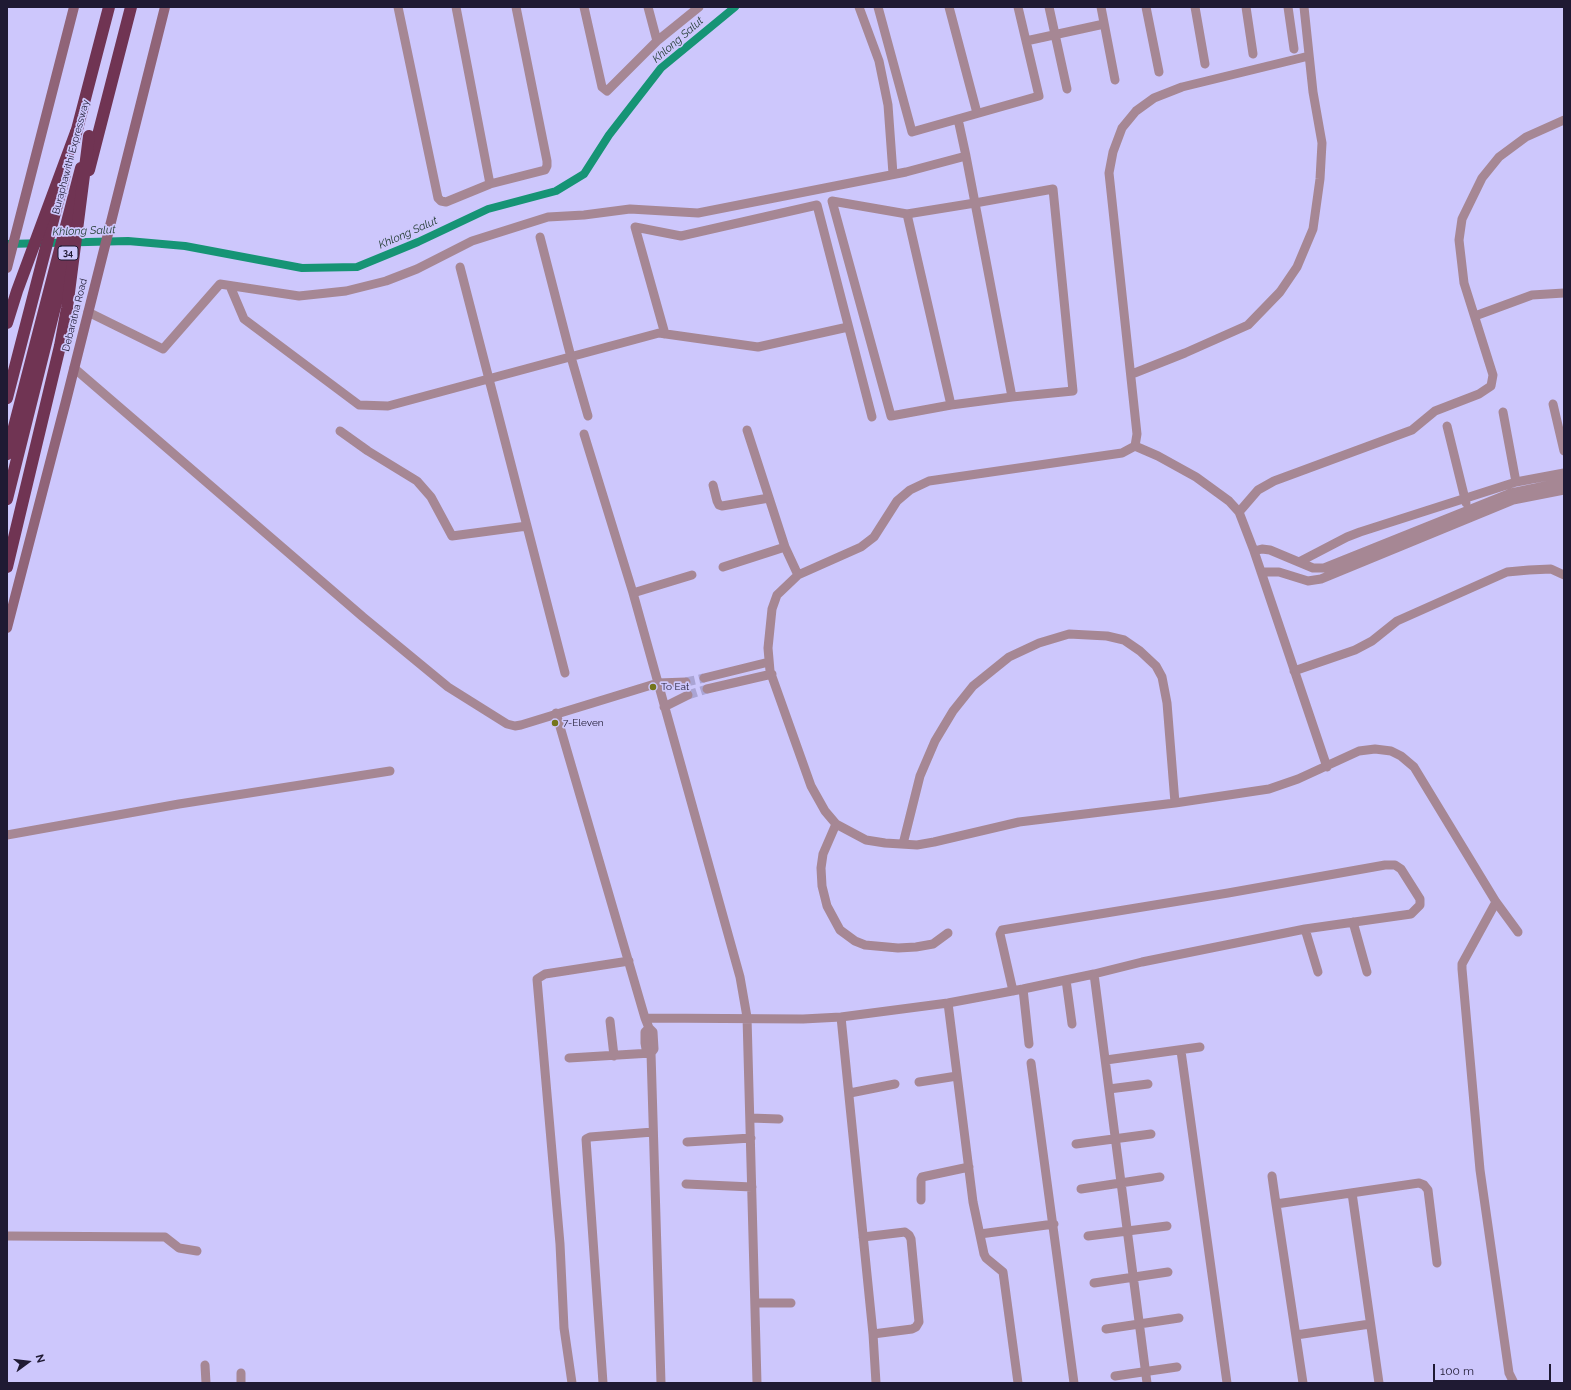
<!DOCTYPE html>
<style>
body{margin:0}
#map{position:relative;width:1571px;height:1390px;overflow:hidden;background:#cdc7fc;font-family:Raleway,sans-serif}
canvas{display:block}
.frame{position:absolute;inset:0;border:8px solid #1f1a33;pointer-events:none}
.north{position:absolute;left:8px;top:1342px;width:40px;height:40px;-webkit-text-stroke:3px #cdc7fc;paint-order:stroke;rotate:75deg;font-size:11px;font-weight:700;line-height:16px;text-align:center;color:#1f1a33}
.north::after{content:'';display:block;margin:auto;width:14px;height:18px;background:#1f1a33;clip-path:polygon(50% 0,100% 100%,50% 72%,0 100%)}
.scale{position:absolute;left:1433px;top:1364px;width:118px;height:18px;box-sizing:border-box;border:2px solid #1f1a33;border-top:0;padding-left:5px;font-size:12px;line-height:14px;white-space:nowrap;color:#1f1a33;-webkit-text-stroke:3px #cdc7fc;paint-order:stroke}
</style>
<div id="map">
<canvas width="1571" height="1390"></canvas>
<div class="frame"></div>
<div class="north">N</div>
<div class="scale">100 m</div>
</div>
<script>
const ctx = document.querySelector('canvas').getContext('2d');
ctx.lineJoin = 'round';
const toPath = rows => new Path2D(rows.map(r => 'M' + r).join(''));
function stroke(path, color, width, dash) { ctx.strokeStyle = color; ctx.lineWidth = width; ctx.lineCap = dash ? 'butt' : 'round'; ctx.setLineDash(dash || []); ctx.stroke(path); }
function drawText(font, color, halo, rows, align = 'center') {
  ctx.font = font + ' Raleway,sans-serif'; ctx.lineWidth = 3.5; ctx.setLineDash([]); ctx.textBaseline = 'middle'; ctx.strokeStyle = halo; ctx.fillStyle = color; for (const [text, x, y, turn = 0] of rows) {
    ctx.save(); ctx.translate(x, y); ctx.rotate((+turn || 0) * Math.PI / 180); ctx.textAlign = isNaN(turn) ? turn : align; if (halo) ctx.strokeText(text, 0, 0); ctx.fillText(text, 0, 0); ctx.restore();
  }
}
stroke(toPath([
 [7,244,128,241,185,246,302,268,357,267,418,242,488,209,556,191,584,174,609,135,661,68,735,7]
]), '#169475', 8);
stroke(toPath([
 [686,682,704,678],
 [688,695,707,689]
]), '#aaa4d4', 9, [9, 4.5]);
stroke(toPath([
 [398,7,438,198,441,201,446,202,490,184,545,170,547,166,547,161,516,7],
 [456,7,490,184],
 [584,7,602,87,607,91,657,41,699,7],
 [648,7,657,41],
 [859,7,879,61,888,105,893,174],
 [878,7,912,132,1039,96,1018,7],
 [949,7,977,113],
 [1049,7,1067,89],
 [1101,7,1115,80],
 [1146,7,1159,72],
 [1195,7,1205,64],
 [1246,7,1253,54],
 [1288,7,1294,49],
 [1026,41,1104,24],
 [1309,56,1182,87,1154,98,1136,111,1122,128,1113,152,1109,173,1137,434,1135,446,1122,453,929,481,910,490,897,501,874,537,861,547,798,575,777,595,772,609,768,648,770,671,811,786,825,811,836,824,866,840,885,843,917,845,934,842,1019,822,1175,803,1269,789,1298,779,1359,751,1375,749,1391,751,1401,756,1414,767,1496,902,1518,932],
 [958,119,966,156,975,203,1012,397,951,405,891,416,832,201,907,214,975,203,1053,189,1073,391,1012,397],
 [907,214,951,405],
 [540,237,571,357,588,416],
 [460,267,565,673],
 [230,286,244,319,359,405,388,406,659,333,758,347,848,327],
 [88,312,163,349,220,284,299,296,346,291,386,281,417,269,472,241,548,217,584,215,630,209,698,213,906,172,966,156],
 [1475,316,1532,295,1564,293],
 [665,334,635,227,681,236,817,205,872,417],
 [74,368,363,617,448,687,507,724,515,726,521,725,658,683,686,682],
 [1132,374,1185,353,1248,325,1280,292,1297,267,1313,229,1320,179,1322,143,1313,92,1304,7],
 [1553,404,1564,451],
 [1503,412,1516,482],
 [1447,426,1466,503],
 [747,430,785,547,798,575],
 [340,431,368,451,417,481,431,497,452,536,527,526],
 [584,434,633,593,740,977,747,1017,757,1383],
 [1135,446,1158,456,1196,477,1229,501,1239,512,1254,551,1327,767],
 [713,485,717,501,719,505,722,506,769,498],
 [1239,512,1258,490,1274,481,1412,430,1435,411,1479,394,1491,386,1493,375,1464,283,1459,240,1462,219,1482,178,1499,157,1526,137,1564,120],
 [1254,551,1262,549,1270,550,1313,568,1324,568,1511,493,1564,482],
 [1299,562,1347,537,1360,532,1516,482,1564,473],
 [723,567,785,547],
 [1261,572,1279,572,1308,581,1321,579,1513,500,1564,490],
 [633,593,692,575],
 [1294,671,1355,650,1372,641,1397,621,1507,572,1529,570,1551,569,1564,575],
 [704,678,769,662],
 [707,689,772,674],
 [664,707,688,695],
 [556,713,645,1018,649,1028,653,1032,654,1049,651,1053,661,1383],
 [836,824,823,854,821,868,822,886,827,906,840,930,855,941,865,945,898,948,916,947,933,944,948,933],
 [7,835,179,804,390,771],
 [903,844,920,776,935,741,953,711,973,686,1009,657,1039,643,1069,634,1107,636,1124,640,1140,651,1156,666,1162,677,1167,703,1175,803],
 [1496,902,1462,964,1462,969,1480,1170,1509,1373,1514,1383],
 [1353,922,1367,972],
 [1305,929,1318,972],
 [1094,974,1147,1383],
 [1066,980,1072,1024],
 [1023,989,1029,1044],
 [948,1003,973,1202,984,1254,986,1258,1003,1272,1018,1383],
 [841,1017,873,1334,876,1383],
 [645,1018,803,1019,841,1017,948,1003,1023,989,1094,974,1142,962,1305,929,1411,914,1420,905,1420,899,1401,869,1395,865,1385,865,1228,893,1002,930,1000,934,1013,991],
 [610,1021,614,1056],
 [649,1028,645,1032,645,1043,646,1049,651,1053],
 [1181,1051,1227,1383],
 [569,1058,651,1053],
 [1106,1060,1200,1047],
 [1031,1063,1074,1383],
 [919,1082,957,1076],
 [1109,1089,1148,1084],
 [850,1093,895,1084],
 [750,1118,779,1119],
 [687,1142,751,1138],
 [1076,1144,1151,1134],
 [1272,1176,1276,1204],
 [686,1184,752,1187],
 [1081,1189,1160,1177],
 [1352,1193,1379,1383],
 [921,1200,921,1179,922,1177,969,1167],
 [980,1234,1054,1224],
 [7,1236,165,1237,179,1248,197,1251],
 [1088,1236,1167,1226],
 [863,1237,905,1232,909,1235,911,1239,919,1322,916,1327,912,1329,873,1334],
 [1094,1283,1168,1272],
 [756,1303,791,1303],
 [1106,1329,1179,1318],
 [1296,1335,1370,1324],
 [205,1365,206,1383],
 [241,1373,241,1383],
 [1115,1376,1177,1367],
 [572,1383,564,1328,560,1244,537,979,545,974,629,961],
 [603,1383,586,1139,590,1137,653,1132],
 [1303,1383,1276,1204,1419,1183,1424,1185,1428,1190,1437,1263]
]), '#a68794', 9);
stroke(toPath([
 [7,268,74,7],
 [7,628,66,401,165,7]
]), '#906478', 10);
stroke(toPath([
 [74,141,109,7],
 [89,170,131,7],
 [7,398,65,174],
 [7,454,81,168],
 [7,499,72,239]
]), '#703453', 12);
stroke(toPath([
 [7,323,17,291,76,132],
 [7,567,60,346,67,308,89,136]
]), '#703453', 12);
for (const [x, y, r, color] of [
 [653,687,4,"#74751b"],
 [555,723,4,"#74751b"]
]) { const dot = new Path2D(); dot.arc(x, y, r, 0, 2 * Math.PI); ctx.fillStyle = color; ctx.fill(dot); stroke(dot, '#cdc7fc', 1.5); }
for (const [x, y, w] of [
 [68,253,20]
]) { const box = new Path2D(); box.roundRect(x - w / 2, y - 7, w, 14, 3); ctx.fillStyle = '#cdc7fc'; ctx.fill(box); stroke(box, '#1f1a33', 1); }
drawText('bold 9px', '#1f1a33', null, [
 ["34",68,253]
]);
drawText('10px', '#1f1a33', '#cdc7fc', [
 ["Buraphawithi Expressway",71,157,-75],
 ["Debaratna Road",75,315,-76]
]);
drawText('10px', '#1f1a33', '#cdc7fc', [
 ["To Eat",661,687],
 ["7-Eleven",563,723]
], 'left');
drawText('italic 11px', '#223b32', '#cdc7fc', [
 ["Khlong Salut",678,40,-41],
 ["Khlong Salut",84,231,-2],
 ["Khlong Salut",408,233,-24]
]);
</script>
